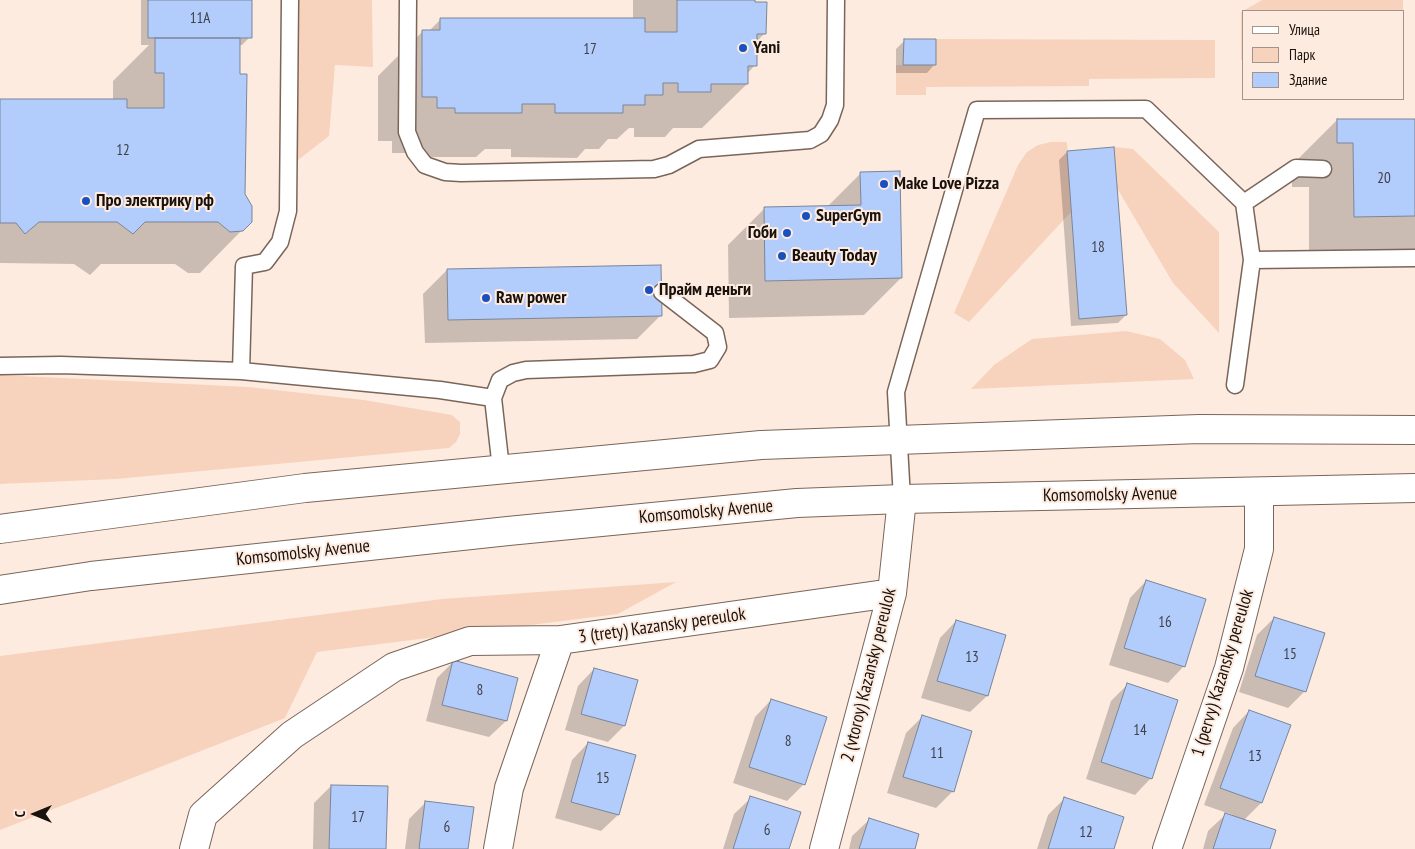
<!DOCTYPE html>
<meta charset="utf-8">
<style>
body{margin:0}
#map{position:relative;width:1415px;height:849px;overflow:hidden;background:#feebe0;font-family:"PT Sans Narrow",sans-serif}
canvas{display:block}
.legend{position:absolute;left:1242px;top:10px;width:162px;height:90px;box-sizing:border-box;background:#feebe0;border:1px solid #a2948b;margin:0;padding:6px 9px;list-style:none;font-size:15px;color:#19110c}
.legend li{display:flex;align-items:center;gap:10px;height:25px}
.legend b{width:25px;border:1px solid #a2948b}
.north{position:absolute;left:10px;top:789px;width:50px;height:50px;-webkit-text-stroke:4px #feebe0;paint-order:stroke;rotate:270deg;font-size:14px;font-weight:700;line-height:20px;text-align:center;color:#19110c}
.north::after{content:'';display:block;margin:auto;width:18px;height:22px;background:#19110c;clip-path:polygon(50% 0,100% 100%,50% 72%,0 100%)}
</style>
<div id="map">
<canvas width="1415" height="849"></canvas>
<ul class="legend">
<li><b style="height:6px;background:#fff"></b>Улица</li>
<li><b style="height:14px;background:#f7d3bd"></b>Парк</li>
<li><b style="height:14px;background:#b2ccfc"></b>Здание</li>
</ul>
<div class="north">С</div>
</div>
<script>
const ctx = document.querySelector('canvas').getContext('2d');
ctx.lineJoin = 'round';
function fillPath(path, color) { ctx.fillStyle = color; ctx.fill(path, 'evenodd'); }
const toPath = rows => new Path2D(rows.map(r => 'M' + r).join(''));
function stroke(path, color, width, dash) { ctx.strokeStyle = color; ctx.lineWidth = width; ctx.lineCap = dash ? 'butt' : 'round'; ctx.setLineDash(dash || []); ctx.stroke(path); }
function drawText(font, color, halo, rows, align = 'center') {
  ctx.font = font + ' "PT Sans Narrow",sans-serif'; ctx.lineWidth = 4; ctx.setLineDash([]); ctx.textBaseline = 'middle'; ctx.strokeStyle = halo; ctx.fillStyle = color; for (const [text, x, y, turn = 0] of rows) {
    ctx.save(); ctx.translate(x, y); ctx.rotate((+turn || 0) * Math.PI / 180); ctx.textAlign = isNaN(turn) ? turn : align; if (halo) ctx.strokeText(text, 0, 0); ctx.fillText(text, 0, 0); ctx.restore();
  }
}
fillPath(toPath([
 [298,0,372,0,373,67,335,65,329,136,298,160],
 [1262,0,1403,0,1403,11,1244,11,1244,62,1241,60,1241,12],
 [936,39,1215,40,1215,78,1089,79,1089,86,926,87,926,95,896,95,896,65,936,65],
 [1051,142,1067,142,1071,212,969,322,954,313,1018,165,1027,152,1038,145],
 [1114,147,1133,149,1219,232,1219,333,1173,283,1117,188],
 [1126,331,1160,339,1185,360,1194,379,971,389,994,365,1032,339],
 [0,375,249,387,364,400,452,415,460,422,460,434,456,442,449,448,116,479,0,484],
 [676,582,618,614,317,652,285,718,0,830,0,656,442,599]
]), '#f7d3bd');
fillPath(toPath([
 [141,0,250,0,250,37,242,45,239,45,242,230,200,273,188,273,175,264,101,264,90,275,74,264,0,263,0,100,113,100,113,81,149,45,141,45],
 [633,0,754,0,765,33,755,43,755,65,747,74,747,84,702,128,673,128,665,137,634,137,634,128,629,128,617,139,608,139,599,149,585,149,577,158,511,157,511,149,485,149,476,157,411,157,411,153,392,153,392,141,378,141,378,76,423,31,429,31,441,19,633,19],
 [905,40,935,64,927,73,896,73,896,49],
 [1337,120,1415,120,1415,260,1309,261,1309,187,1292,187,1292,165],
 [1067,152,1126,315,1118,323,1071,326,1059,160],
 [861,173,901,278,864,315,729,318,728,245,765,208,827,207],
 [447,270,661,315,637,339,425,343,423,294],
 [1146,581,1184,666,1168,683,1109,665,1130,598],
 [1274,618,1305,691,1288,708,1239,692,1257,635],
 [956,621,1004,636,987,696,970,712,921,698,940,638],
 [453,662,516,679,506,721,489,737,426,721,437,678],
 [594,669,624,726,608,742,565,730,578,686],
 [1128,684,1151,778,1135,795,1086,779,1111,701],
 [771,700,804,784,787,801,733,783,755,717],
 [1249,711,1289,726,1261,803,1243,821,1268,849,1203,849,1208,831,1225,815,1233,817,1233,815,1204,805,1233,728],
 [922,717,970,731,952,792,936,808,887,793,906,733],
 [588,743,634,756,618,815,601,831,555,818,572,760],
 [331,786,385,849,313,849,314,803],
 [751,798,788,849,723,849,734,814],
 [1064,799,1113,849,1037,849,1048,815],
 [426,802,467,849,405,849,409,819],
 [869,820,913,849,849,849,852,836]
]), '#0003');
const building = toPath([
 [148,0,252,0,252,38,148,38,148,0],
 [677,0,755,0,755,2,767,2,766,34,757,34,757,66,748,66,748,84,711,84,711,92,678,92,678,83,663,83,663,95,645,95,645,105,623,105,623,113,555,113,555,104,522,104,522,113,455,113,455,108,437,108,437,97,422,97,422,30,440,30,440,18,645,18,645,32,677,32,677,0],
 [155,38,240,38,240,74,247,74,245,194,252,206,252,222,243,231,230,232,218,222,145,222,133,234,117,222,39,222,25,234,16,223,0,223,0,99,127,99,127,108,164,108,164,73,155,73,155,38],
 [904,39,936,39,936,65,903,65,904,39],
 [1337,119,1415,119,1415,216,1354,217,1353,143,1337,143,1337,119],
 [1114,147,1127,315,1079,319,1067,151,1114,147],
 [900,171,902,278,765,281,764,207,861,205,860,172,900,171],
 [661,265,662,316,448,320,447,269,661,265],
 [1146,580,1206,599,1185,667,1124,648,1146,580],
 [1274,617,1325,633,1306,692,1255,676,1274,617],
 [956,620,1006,635,988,696,937,681,956,620],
 [453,660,518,678,507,721,442,705,453,660],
 [594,668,638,680,625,726,581,714,594,668],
 [1127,683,1178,700,1152,779,1101,762,1127,683],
 [771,699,827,717,805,785,749,767,771,699],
 [1249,710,1291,725,1262,803,1220,788,1249,710],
 [922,715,972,731,954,792,903,777,922,715],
 [588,742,636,755,619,815,571,802,588,742],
 [331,785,388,786,386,849,329,849,331,785],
 [750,796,801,812,789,849,733,849,750,796],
 [1064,797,1124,817,1114,849,1048,849,1064,797],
 [425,801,474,807,468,849,419,849,425,801],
 [1225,813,1276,830,1270,849,1213,849,1225,813],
 [869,818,919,834,915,849,859,849,869,818]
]);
fillPath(building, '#b2ccfc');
stroke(building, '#7a8598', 1);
const service = toPath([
 [408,0,407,132,415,152,425,165,445,172,461,173,654,169,669,165,699,149,810,140,821,134,830,120,835,105,836,0],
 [1244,203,1296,168,1323,169],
 [1252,260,1415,258],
 [0,366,61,365,241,371,440,390,493,398],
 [241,371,244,266,265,262,280,242,288,211,290,0],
 [501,469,493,398,500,380,513,373,526,370,694,364,710,360,718,347,715,333,662,292],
 [902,499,896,392,977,110,1146,109,1244,203,1252,260,1235,385]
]);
const minor = toPath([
 [194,849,203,815,292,735,394,667,470,641,560,640],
 [498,849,509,788,560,640,892,593],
 [824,849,892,593,902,499],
 [1167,849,1229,668,1259,549,1259,492]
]);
const primary = toPath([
 [0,529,305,488,761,445,1199,429,1415,430],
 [0,590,91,576,508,531,797,503,902,499,1415,488]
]);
stroke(service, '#7a6559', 19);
stroke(minor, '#7a6559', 30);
stroke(primary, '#7a6559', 30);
stroke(service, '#fff', 16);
stroke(minor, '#fff', 28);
stroke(primary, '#fff', 28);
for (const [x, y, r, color] of [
 [743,48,5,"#1a50bd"],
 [884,184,5,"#1a50bd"],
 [86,201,5,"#1a50bd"],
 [806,216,5,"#1a50bd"],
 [787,233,5,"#1a50bd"],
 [782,256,5,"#1a50bd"],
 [649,290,5,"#1a50bd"],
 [486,298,5,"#1a50bd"]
]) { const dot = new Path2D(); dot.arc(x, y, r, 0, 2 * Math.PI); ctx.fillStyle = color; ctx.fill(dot); stroke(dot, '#feebe0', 2); }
drawText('15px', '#3f4048', null, [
 ["11А",200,19],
 ["17",590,50],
 ["12",123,151],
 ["20",1384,179],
 ["18",1098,248],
 ["16",1165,623],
 ["15",1290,655],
 ["13",972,658],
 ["8",480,691],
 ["14",1140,731],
 ["8",788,742],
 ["11",937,754],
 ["13",1255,757],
 ["15",603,779],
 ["17",358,818],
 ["6",447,828],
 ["6",767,831],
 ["12",1086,833]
]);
drawText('bold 18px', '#19110c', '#feebe0', [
 ["Yani",753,48],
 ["Make Love Pizza",894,184],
 ["Про электрику рф",96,201],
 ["SuperGym",816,216],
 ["Гоби",777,233,"right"],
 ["Beauty Today",792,256],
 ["Прайм деньги",659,290],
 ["Raw power",496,298]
], 'left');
drawText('18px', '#19110c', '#feebe0', [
 ["Komsomolsky Avenue",1110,495,-1],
 ["Komsomolsky Avenue",706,512,-5],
 ["Komsomolsky Avenue",303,553,-6],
 ["3 (trety) Kazansky pereulok",662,626,-8],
 ["1 (pervy) Kazansky pereulok",1223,673,-73],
 ["2 (vtoroy) Kazansky pereulok",869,675,-76]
]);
</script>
